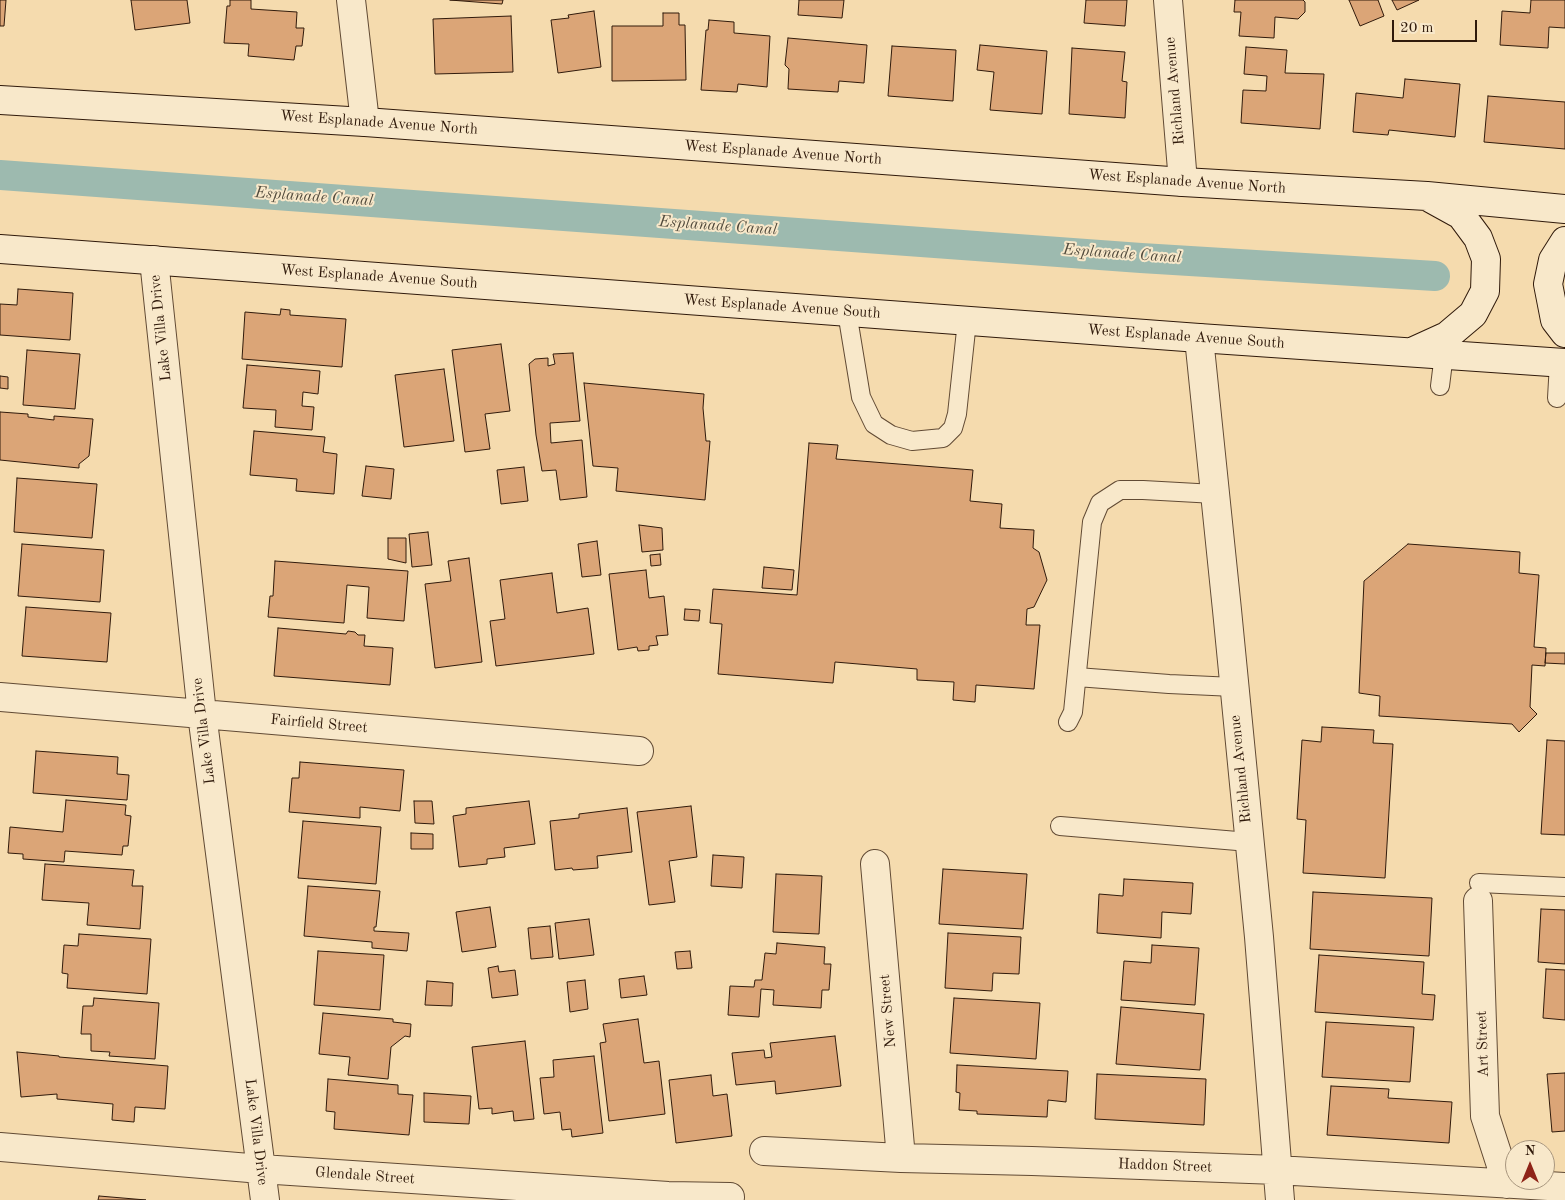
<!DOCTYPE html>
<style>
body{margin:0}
#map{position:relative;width:1565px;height:1200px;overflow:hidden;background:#f5dbae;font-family:"Old Standard TT",serif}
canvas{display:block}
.north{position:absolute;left:1505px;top:1140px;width:50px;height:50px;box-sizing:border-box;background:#f8e8ca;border:1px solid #a8967e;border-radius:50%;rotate:0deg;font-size:14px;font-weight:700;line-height:20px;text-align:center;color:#301a0b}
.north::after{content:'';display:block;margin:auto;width:18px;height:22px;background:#8f2418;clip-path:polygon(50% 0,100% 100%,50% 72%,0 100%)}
.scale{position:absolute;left:1392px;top:20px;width:85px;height:22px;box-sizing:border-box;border:2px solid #301a0b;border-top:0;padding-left:6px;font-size:15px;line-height:18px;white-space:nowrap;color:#301a0b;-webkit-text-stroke:4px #f8e8ca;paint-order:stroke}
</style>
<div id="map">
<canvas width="1565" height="1200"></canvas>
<div class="north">N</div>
<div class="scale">20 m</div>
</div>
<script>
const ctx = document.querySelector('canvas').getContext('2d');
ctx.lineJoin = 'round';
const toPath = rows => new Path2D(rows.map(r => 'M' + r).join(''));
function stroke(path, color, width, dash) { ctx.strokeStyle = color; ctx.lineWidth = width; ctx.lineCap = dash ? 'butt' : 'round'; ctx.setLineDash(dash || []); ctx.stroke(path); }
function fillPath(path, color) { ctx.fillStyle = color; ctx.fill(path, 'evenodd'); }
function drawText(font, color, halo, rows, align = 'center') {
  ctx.font = font + ' "Old Standard TT",serif'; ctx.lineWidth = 4; ctx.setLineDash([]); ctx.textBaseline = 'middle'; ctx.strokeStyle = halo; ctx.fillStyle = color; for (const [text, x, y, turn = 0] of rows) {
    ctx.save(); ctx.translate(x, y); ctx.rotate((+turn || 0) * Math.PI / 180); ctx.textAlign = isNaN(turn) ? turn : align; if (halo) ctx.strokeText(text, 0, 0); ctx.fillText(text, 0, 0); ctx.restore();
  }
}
stroke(toPath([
 [0,175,1141,258,1435,276]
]), '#9dbaaf', 30);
const building = toPath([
 [0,0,6,0,4,26,0,26,0,0],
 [131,0,187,0,190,23,135,30,131,0],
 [230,0,251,0,251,9,297,12,296,28,304,28,302,46,296,46,294,60,248,56,249,44,224,43,227,6,230,6,230,0],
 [450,0,503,0,502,4,450,0],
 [799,0,844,0,842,18,798,15,799,0],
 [1086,0,1127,0,1125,26,1084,23,1086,0],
 [1235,0,1303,0,1305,2,1305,12,1298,19,1275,17,1274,38,1239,36,1241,12,1234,12,1235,0],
 [1349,0,1378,0,1384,16,1360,26,1349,0],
 [1392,0,1419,0,1397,10,1392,0],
 [1531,0,1565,0,1565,28,1549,27,1548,48,1500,45,1502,11,1530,13,1531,0],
 [594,11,601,67,558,73,551,20,569,18,568,15,594,11],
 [663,13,679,13,679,25,685,25,686,80,612,81,612,26,663,26,663,13],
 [511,16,513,72,435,74,433,19,511,16],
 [709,20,734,22,734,33,770,36,767,87,738,84,737,92,701,90,706,30,708,30,709,20],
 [788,38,867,45,864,83,839,81,838,92,788,89,789,69,785,65,788,38],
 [980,45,1047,51,1042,114,990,110,994,72,977,70,980,45],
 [892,46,956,50,953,101,888,96,892,46],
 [1246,47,1287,50,1285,73,1324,74,1320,129,1241,123,1243,90,1266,91,1267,76,1244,74,1246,47],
 [1072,48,1125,52,1122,81,1127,82,1125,118,1069,114,1072,48],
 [1405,79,1460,84,1455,137,1389,130,1388,135,1353,132,1356,93,1403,98,1405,79],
 [1488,96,1565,102,1565,149,1484,142,1488,96],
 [18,289,73,293,70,340,0,335,0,304,17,305,18,289],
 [281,309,290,310,290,315,346,319,342,367,242,359,245,312,280,315,281,309],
 [501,344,510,411,485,414,490,449,465,452,452,350,501,344],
 [27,350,80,354,75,409,23,405,27,350],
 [573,353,580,421,550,423,551,443,582,440,587,497,560,500,556,470,542,471,536,435,529,364,535,359,548,358,548,366,555,364,553,354,573,353],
 [247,365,320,371,318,394,303,392,302,406,314,407,312,430,275,427,276,410,243,408,247,365],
 [444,369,454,441,404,447,395,375,444,369],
 [0,376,8,377,8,389,0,388,0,376],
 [584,383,704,394,703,408,706,441,710,441,705,500,616,491,618,468,593,466,584,383],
 [0,412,28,414,28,417,54,420,54,416,93,419,89,456,79,464,79,468,0,460,0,412],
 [254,431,325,437,323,452,337,454,334,494,296,491,297,479,250,475,254,431],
 [809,443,838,445,836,459,973,470,970,501,1002,504,1000,528,1034,530,1033,548,1039,552,1047,580,1034,607,1027,609,1026,625,1040,625,1034,689,976,685,975,702,953,700,954,682,917,680,917,669,835,662,833,683,718,674,722,624,710,623,713,589,797,595,809,443],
 [366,466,394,469,391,499,362,496,366,466],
 [524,467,528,501,501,504,497,470,524,467],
 [17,478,97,484,92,538,14,532,17,478],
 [639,525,662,528,663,550,642,552,639,525],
 [428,532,432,565,412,567,409,534,428,532],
 [388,538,406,538,406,563,388,559,388,538],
 [597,541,601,575,582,577,578,544,597,541],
 [22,544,104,550,100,602,18,596,22,544],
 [1408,544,1520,552,1519,573,1539,575,1534,647,1546,648,1545,666,1532,665,1530,707,1537,714,1519,732,1512,724,1379,716,1380,696,1359,693,1364,581,1408,544],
 [660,554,661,565,651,566,650,555,660,554],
 [469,558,482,662,435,668,425,584,451,581,448,561,469,558],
 [275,561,408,571,404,621,367,618,369,587,347,585,344,623,268,617,270,596,273,596,275,561],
 [764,567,794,570,792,590,762,588,764,567],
 [646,570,649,598,664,596,668,635,656,636,658,645,649,646,649,650,638,651,637,647,618,650,609,574,646,570],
 [552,573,557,613,588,608,594,654,496,666,490,621,505,619,500,580,552,573],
 [26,607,111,613,107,662,22,656,26,607],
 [685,609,700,610,699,621,684,620,685,609],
 [278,628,346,634,348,631,355,632,358,635,365,635,364,646,393,648,390,685,274,676,278,628],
 [1546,653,1565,653,1565,664,1545,663,1546,653],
 [1322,727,1374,730,1373,743,1393,744,1385,878,1303,873,1306,820,1297,819,1302,740,1321,742,1322,727],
 [1547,740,1565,741,1565,835,1541,834,1547,740],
 [36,751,118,757,117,774,129,775,127,800,33,793,36,751],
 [300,762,404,770,400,811,360,807,360,818,289,812,292,778,299,778,300,762],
 [66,800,126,805,125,815,131,816,128,846,123,846,122,855,65,851,64,862,23,859,23,854,8,853,10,827,63,832,66,800],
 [414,801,432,801,434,824,415,823,414,801],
 [529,801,535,844,504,848,505,857,487,859,487,864,459,867,453,816,466,814,466,808,529,801],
 [691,806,697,857,669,861,675,902,649,905,637,812,691,806],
 [627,808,632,852,597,856,598,868,573,870,572,868,555,870,550,821,579,818,579,814,627,808],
 [303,821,381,827,376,884,298,878,303,821],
 [411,833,433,834,433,849,411,849,411,833],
 [713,855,744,857,742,888,711,886,713,855],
 [45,864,134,870,132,886,143,886,140,929,87,925,89,903,42,900,45,864],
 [943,869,1027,874,1023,929,939,924,943,869],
 [776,874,822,876,819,934,773,932,776,874],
 [1124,879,1193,883,1191,914,1162,912,1161,938,1097,933,1099,894,1123,896,1124,879],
 [308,886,380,891,376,927,374,927,374,931,409,933,407,951,372,948,372,942,304,936,308,886],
 [1313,892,1432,898,1429,956,1310,949,1313,892],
 [490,907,496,947,462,952,456,912,490,907],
 [1541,909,1565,910,1565,964,1538,962,1541,909],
 [589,919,594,955,559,959,555,923,589,919],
 [550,926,553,957,531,959,528,928,550,926],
 [948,933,1021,937,1019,974,993,973,992,991,945,988,948,933],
 [79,934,151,939,147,994,67,988,68,974,62,973,64,945,78,946,79,934],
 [777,943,825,947,824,964,831,964,829,990,822,990,821,1008,773,1005,774,990,761,989,759,1017,728,1015,730,986,754,987,755,980,762,980,765,953,776,954,777,943],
 [1152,945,1199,948,1195,1005,1121,1000,1124,961,1151,963,1152,945],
 [318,951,384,955,380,1010,314,1005,318,951],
 [690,951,692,968,677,969,675,952,690,951],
 [1319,955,1424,962,1422,994,1435,995,1433,1020,1315,1012,1319,955],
 [498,966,499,972,515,970,518,995,492,998,488,968,498,966],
 [1546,969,1565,970,1565,1020,1543,1018,1546,969],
 [644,976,647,995,621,998,619,979,644,976],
 [585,980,588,1009,570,1012,567,982,585,980],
 [427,981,453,983,452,1006,425,1005,427,981],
 [94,998,159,1003,155,1059,109,1056,110,1052,91,1051,91,1034,81,1034,83,1006,93,1006,94,998],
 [954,998,1040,1003,1036,1059,950,1053,954,998],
 [1121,1007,1204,1014,1200,1070,1116,1064,1121,1007],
 [323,1013,393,1019,393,1022,411,1024,410,1037,405,1036,391,1047,388,1079,348,1075,350,1057,319,1054,323,1013],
 [638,1019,644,1063,659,1061,665,1114,609,1121,600,1043,606,1042,603,1024,638,1019],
 [1326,1022,1414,1027,1410,1082,1322,1077,1326,1022],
 [835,1036,841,1086,776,1094,775,1081,736,1085,732,1053,764,1050,765,1058,772,1057,770,1043,835,1036],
 [525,1041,534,1119,514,1121,513,1111,492,1114,492,1108,479,1109,472,1047,525,1041],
 [17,1052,59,1056,59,1057,168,1066,165,1109,135,1107,134,1122,112,1120,113,1104,57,1099,57,1094,21,1097,17,1052],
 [594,1056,603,1133,572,1137,571,1129,562,1130,560,1112,544,1114,540,1078,554,1077,553,1060,594,1056],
 [957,1065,1068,1071,1066,1102,1048,1100,1047,1117,977,1114,977,1111,959,1110,960,1093,956,1092,957,1065],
 [1565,1073,1565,1131,1552,1132,1547,1074,1565,1073],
 [1097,1074,1206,1079,1204,1125,1095,1119,1097,1074],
 [711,1075,713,1096,727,1094,732,1136,676,1143,669,1080,711,1075],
 [328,1079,398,1085,398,1094,413,1095,409,1135,334,1129,335,1112,326,1111,328,1079],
 [1331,1086,1389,1089,1388,1098,1452,1102,1449,1143,1327,1135,1331,1086],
 [424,1093,471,1096,469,1124,424,1122,424,1093],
 [99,1196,146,1200,98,1200,99,1196]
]);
fillPath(building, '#dba577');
stroke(building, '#301a0b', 1);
const service = toPath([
 [847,312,861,397,874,424,891,435,912,441,943,438,953,428,957,414,967,321],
 [1440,386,1444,354],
 [1557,398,1559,363],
 [1077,677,1169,684,1234,687],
 [1068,722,1073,712,1092,522,1100,503,1120,490,1143,490,1215,494],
 [1060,826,1249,842],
 [1479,883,1565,887]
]);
const minor = toPath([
 [351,0,365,122],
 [1168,0,1183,182],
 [154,260,202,714,265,1200],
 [1199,338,1227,610,1259,937,1280,1200],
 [0,697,639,751],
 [875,864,901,1158],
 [1478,901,1485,1116,1507,1184],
 [0,1147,261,1169,668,1196,730,1197],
 [764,1151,901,1158,1032,1161,1277,1170,1565,1187]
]);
const secondary = toPath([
 [0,100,365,122,1183,182,1427,196,1565,209],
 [1565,241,1553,260,1548,284,1555,320,1565,333],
 [0,249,1199,338,1565,363],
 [1414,351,1447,336,1473,314,1485,291,1486,259,1478,238,1461,215,1432,199]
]);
stroke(service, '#614a34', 20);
stroke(minor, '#614a34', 30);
stroke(secondary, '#301a0b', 30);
stroke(service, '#f8e8ca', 18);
stroke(minor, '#f8e8ca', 28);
stroke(secondary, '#f8e8ca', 28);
drawText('15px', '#301a0b', '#f8e8ca', [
 ["Richland Avenue",1175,91,-95],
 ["West Esplanade Avenue North",379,123,4],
 ["West Esplanade Avenue North",783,153,4],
 ["West Esplanade Avenue North",1187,182,4],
 ["West Esplanade Avenue South",379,277,4],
 ["West Esplanade Avenue South",782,307,4],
 ["Lake Villa Drive",161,328,-96],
 ["West Esplanade Avenue South",1186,337,4],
 ["Fairfield Street",319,724,5],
 ["Lake Villa Drive",204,731,-97],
 ["Richland Avenue",1241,769,-96],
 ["New Street",888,1011,-95],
 ["Art Street",1483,1044,-92],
 ["Lake Villa Drive",256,1132,83],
 ["Haddon Street",1165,1166,2],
 ["Glendale Street",365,1176,4]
]);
drawText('italic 16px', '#514a3c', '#f8e8ca', [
 ["Esplanade Canal",314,197,4],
 ["Esplanade Canal",718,226,4],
 ["Esplanade Canal",1122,254,4]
]);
</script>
